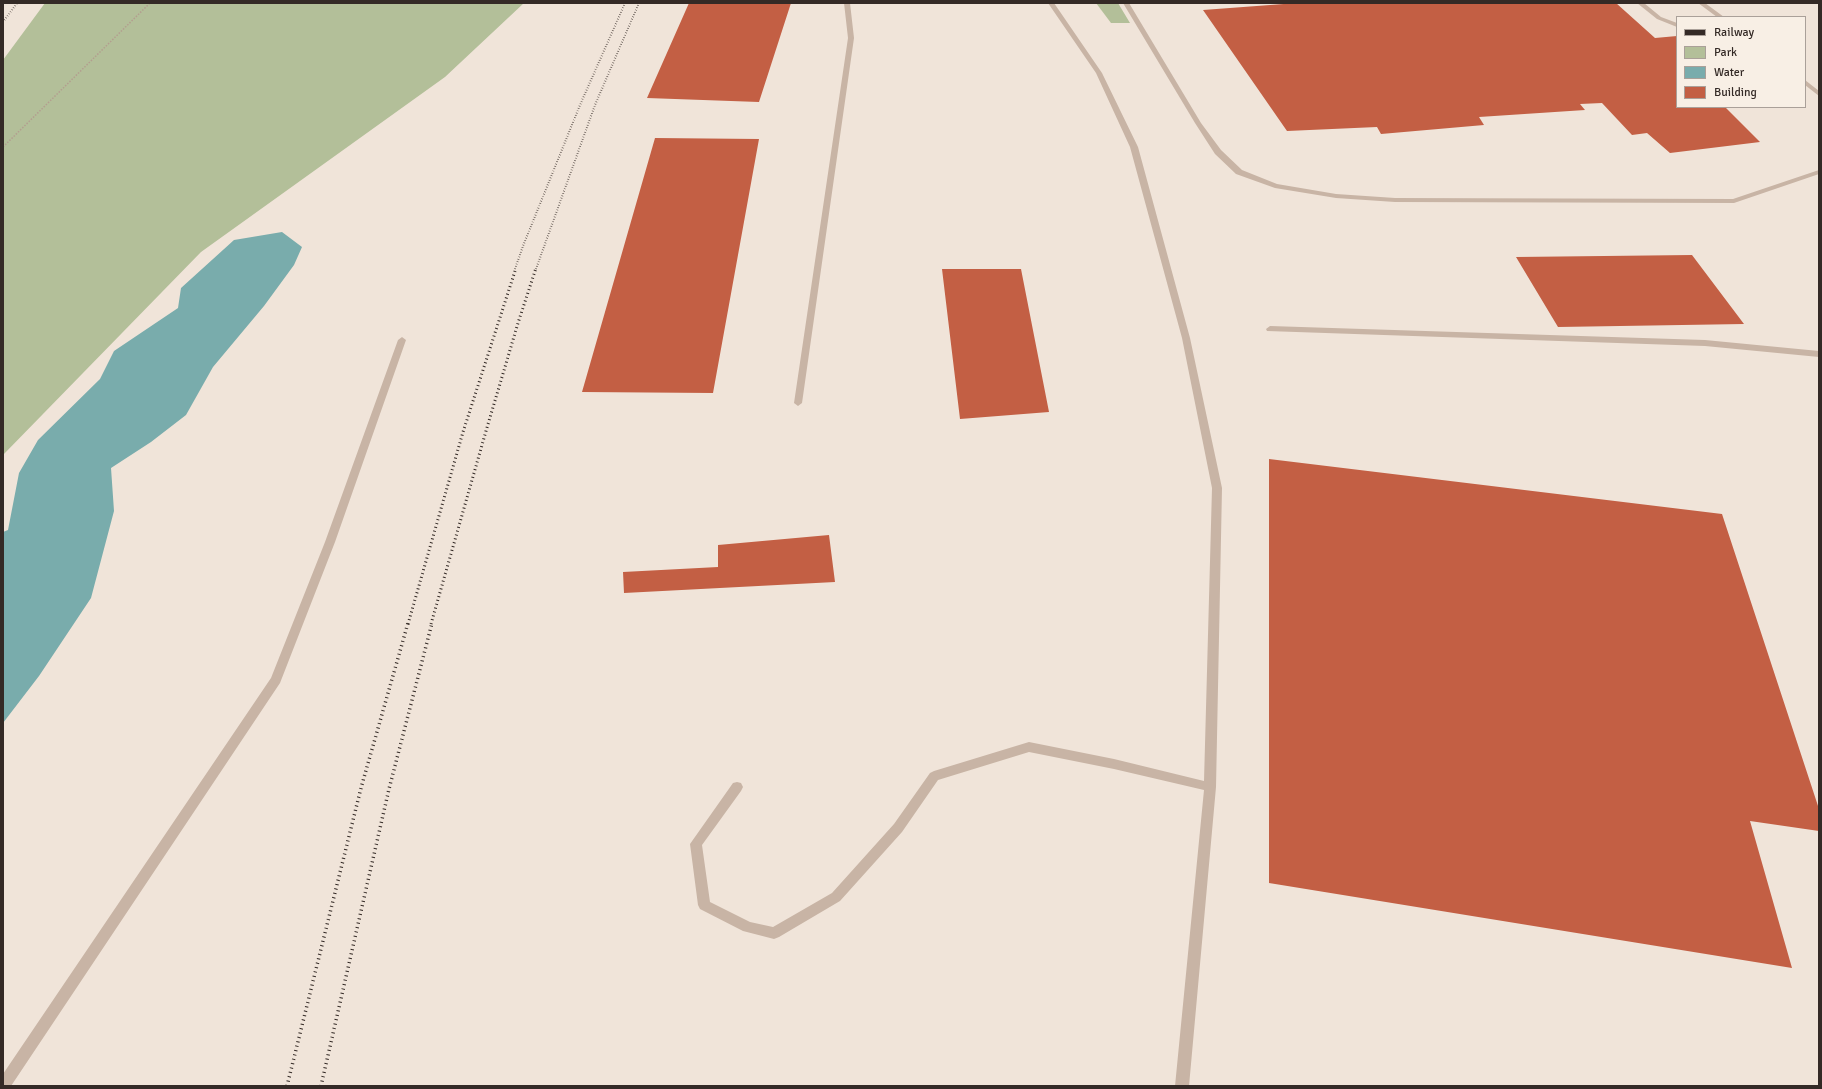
<!DOCTYPE html>
<style>
body{margin:0}
#map{position:relative;width:1822px;height:1089px;overflow:hidden;background:#f0e4d9;font-family:Signika,sans-serif}
canvas{display:block}
.frame{position:absolute;inset:0;border:4px solid #342a26;pointer-events:none}
.legend{position:absolute;left:1676px;top:16px;width:130px;height:92px;box-sizing:border-box;background:#f8efe5;border:1px solid #aaa099;margin:0;padding:5px 7px;list-style:none;font-size:12px;color:#342a26}
.legend li{display:flex;align-items:center;gap:8px;height:20px}
.legend b{width:20px;border:1px solid #aaa099}
</style>
<div id="map">
<canvas width="1822" height="1089"></canvas>
<div class="frame"></div>
<ul class="legend">
<li><b style="height:5px;background:#342a26"></b>Railway</li>
<li><b style="height:11px;background:#b3bf99"></b>Park</li>
<li><b style="height:11px;background:#79acac"></b>Water</li>
<li><b style="height:11px;background:#c35f44"></b>Building</li>
</ul>
</div>
<script>
const ctx = document.querySelector('canvas').getContext('2d');
ctx.lineJoin = 'round';
function fillPath(path, color) { ctx.fillStyle = color; ctx.fill(path, 'evenodd'); }
const toPath = rows => new Path2D(rows.map(r => 'M' + r).join(''));
function stroke(path, color, width, dash) { ctx.strokeStyle = color; ctx.lineWidth = width; ctx.lineCap = dash ? 'butt' : 'round'; ctx.setLineDash(dash || []); ctx.stroke(path); }
fillPath(toPath([
 [45,3,524,3,445,77,201,252,3,455,3,60],
 [1096,3,1118,3,1130,23,1111,23]
]), '#b3bf99');
fillPath(toPath([
 [282,232,302,247,294,265,264,306,213,367,186,415,151,442,111,468,114,511,91,598,39,676,3,723,3,532,8,530,19,473,38,440,100,379,114,351,178,308,181,288,234,240]
]), '#79acac');
fillPath(toPath([
 [689,3,791,3,759,102,647,98],
 [1297,3,1616,3,1655,38,1677,36,1677,107,1725,107,1760,142,1670,153,1647,133,1632,135,1602,103,1580,104,1585,110,1479,117,1484,125,1381,134,1377,127,1287,131,1203,10],
 [655,138,759,139,713,393,582,392],
 [1692,255,1744,324,1558,327,1516,257],
 [942,269,1021,269,1049,412,960,419],
 [1269,459,1722,514,1819,809,1819,831,1750,821,1792,968,1269,883],
 [829,535,835,582,624,593,623,572,718,567,718,545]
]), '#c35f44');
stroke(toPath([
 [3,147,150,3]
]), '#b39e8f', 1.5, [1.5, 1.5]);
fillPath(toPath([
 [844,3,850,3,854,38,802,403,798,406,794,403,848,38,844,3],
 [1048,3,1054,3,1102,73,1138,147,1190,338,1222,488,1216,787,1189,1086,1175,1086,1204,790,1114,769,1029,752,938,780,902,832,840,901,779,937,774,939,743,931,700,909,698,905,690,844,733,783,737,782,741,783,743,787,741,791,702,845,710,902,750,922,773,927,832,893,894,824,930,773,934,771,1029,742,1114,759,1204,781,1212,488,1182,338,1130,147,1096,73,1048,3],
 [1123,3,1129,3,1201,123,1221,150,1242,170,1277,184,1336,194,1395,198,1733,199,1819,170,1819,174,1734,203,1395,202,1336,198,1275,188,1236,174,1215,154,1195,123,1123,3],
 [1637,3,1644,3,1661,17,1677,23,1677,27,1657,19,1637,3],
 [1698,3,1705,3,1724,17,1717,17,1698,3],
 [1805,80,1819,91,1819,96,1805,85,1805,80],
 [1270,326,1705,340,1819,351,1819,357,1705,346,1267,331,1266,329,1270,326],
 [402,337,406,340,335,542,280,683,11,1086,3,1086,3,1074,271,678,325,542,398,340,402,337]
]), '#c8b4a5');
stroke(toPath([
 [3,22,17,3],
 [515,269,523,246,580,105,625,3],
 [536,269,595,105,639,3]
]), '#342a26', 2, [0.5, 2]);
stroke(toPath([
 [408,624,463,432,516,268],
 [431,624,486,431,518,323,536,268]
]), '#342a26', 3, [1, 3]);
stroke(toPath([
 [287,1086,361,788,408,623],
 [321,1086,389,789,432,623]
]), '#342a26', 3.5, [1, 3.5]);
</script>
